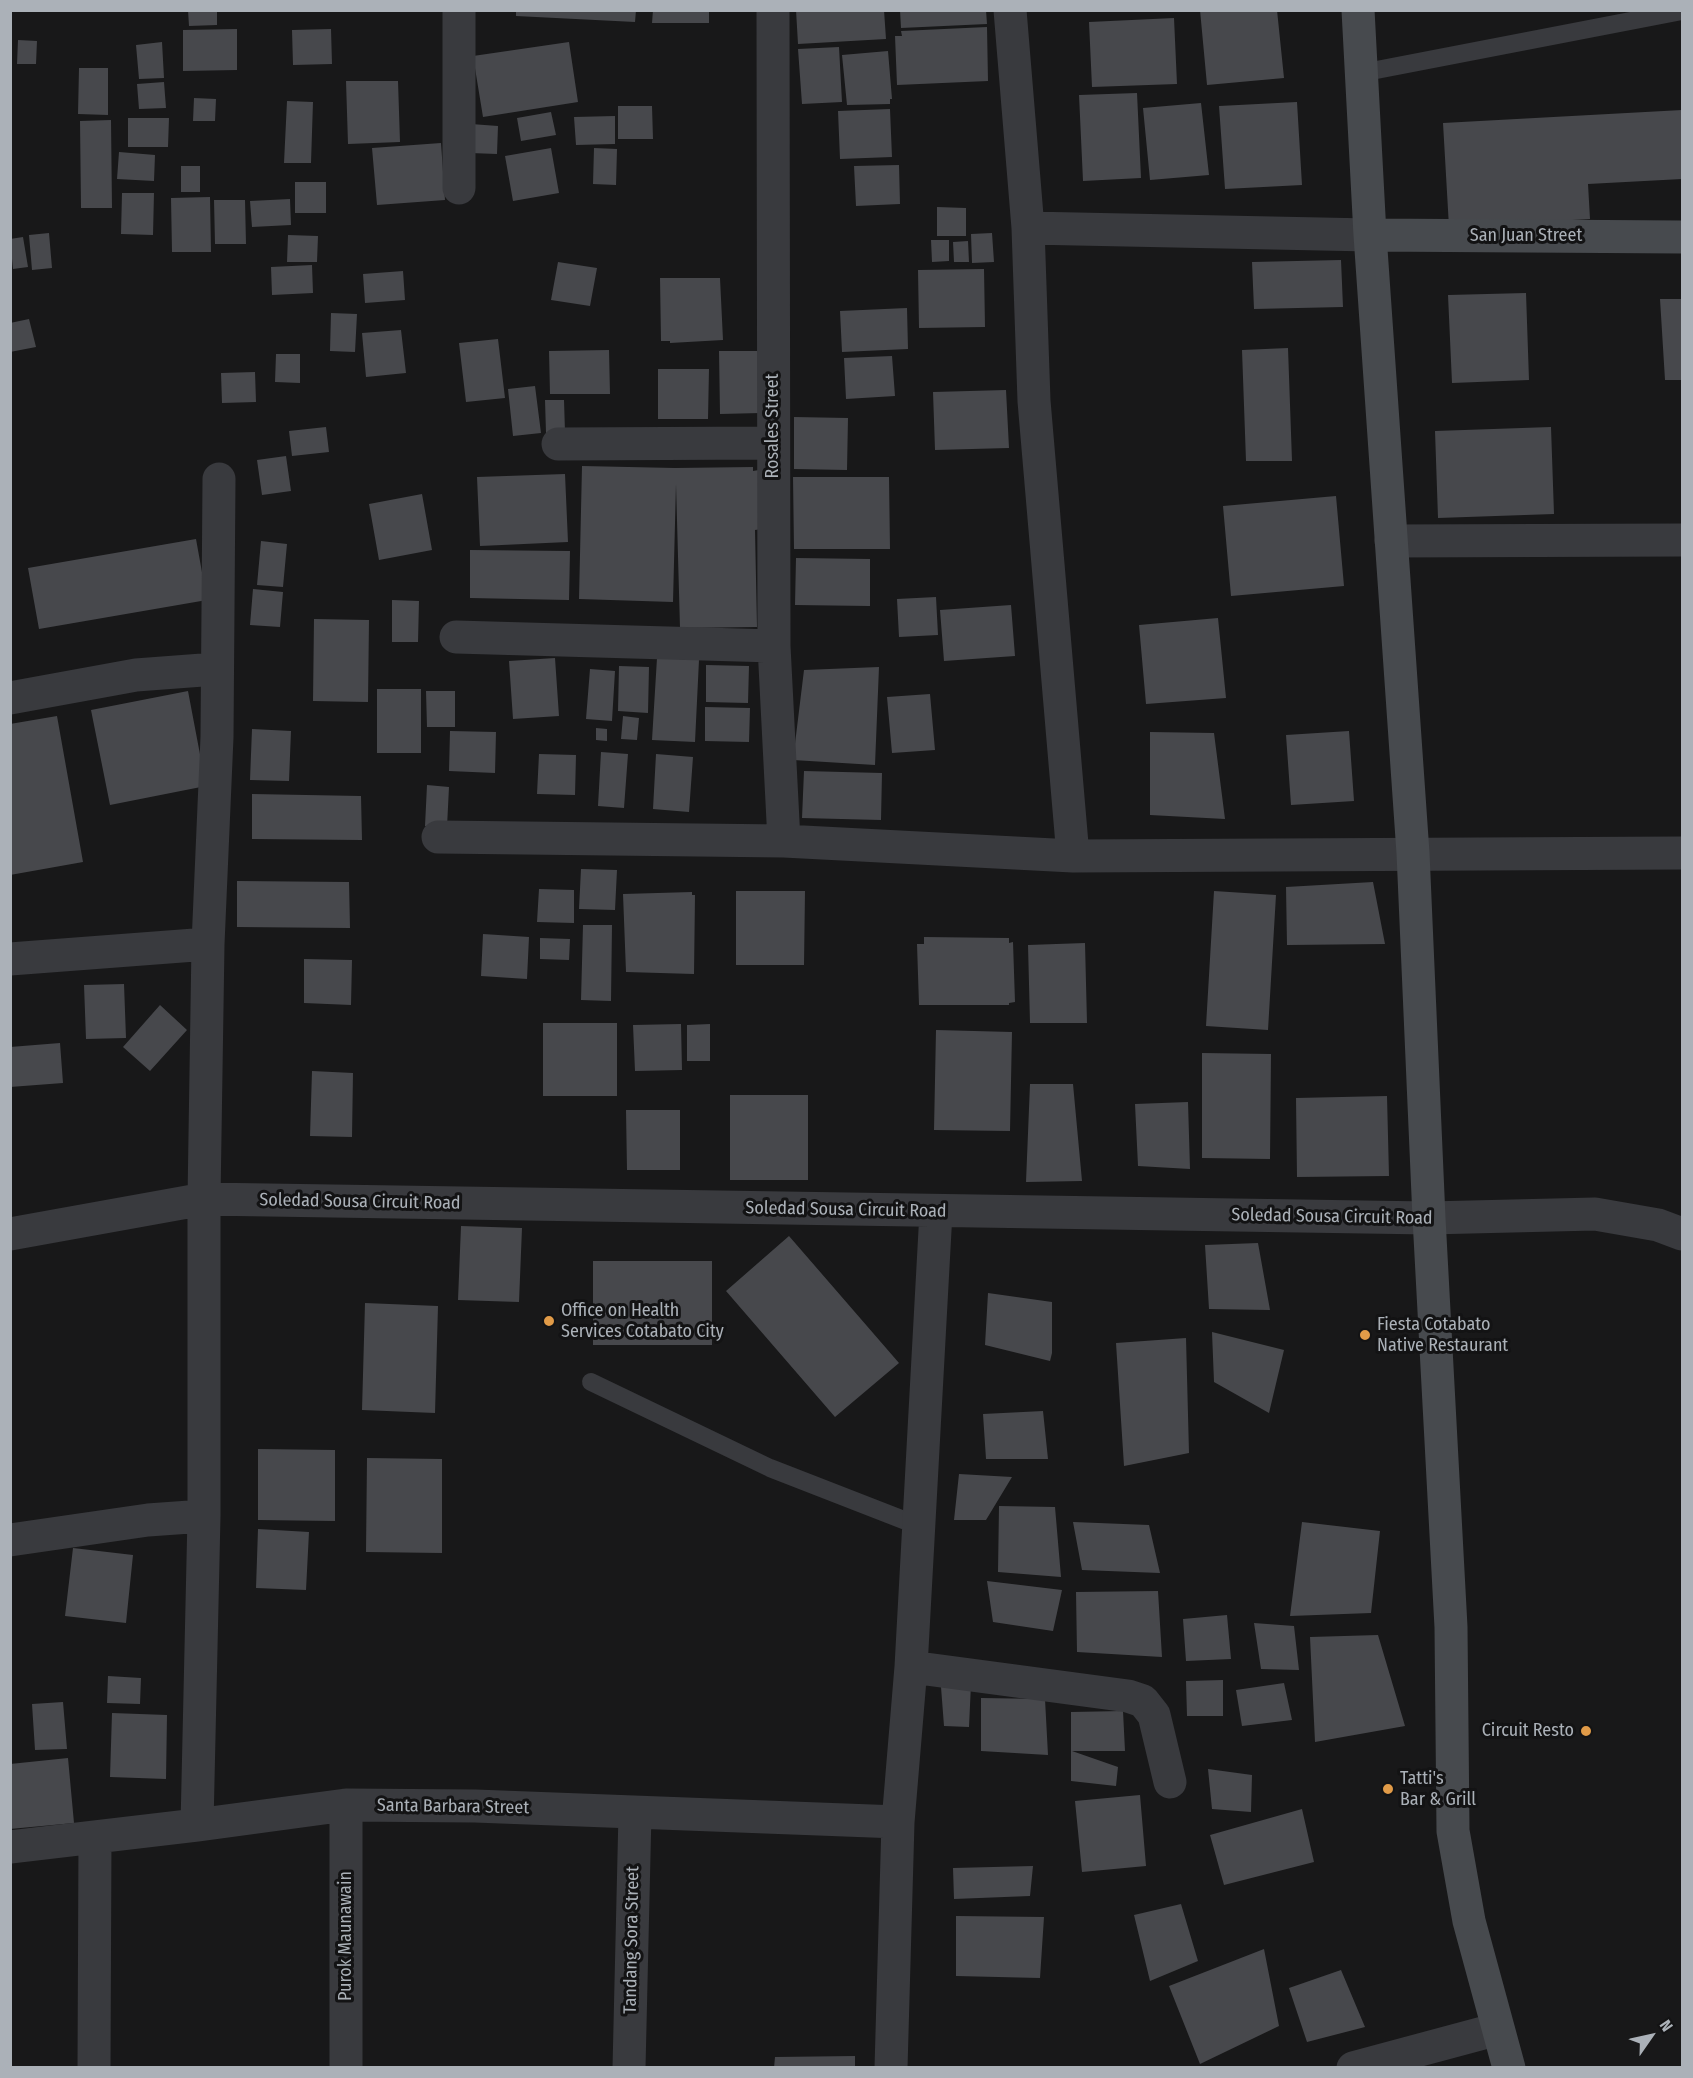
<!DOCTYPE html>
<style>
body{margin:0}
#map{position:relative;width:1693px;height:2078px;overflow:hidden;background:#181819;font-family:"Fira Sans Condensed",sans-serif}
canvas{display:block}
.frame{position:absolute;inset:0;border:12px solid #abb1b8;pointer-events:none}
.north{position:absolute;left:1621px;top:2006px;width:60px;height:60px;-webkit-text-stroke:4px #131314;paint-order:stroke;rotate:56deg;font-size:16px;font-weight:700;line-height:24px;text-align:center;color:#abb1b8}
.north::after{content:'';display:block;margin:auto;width:21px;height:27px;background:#abb1b8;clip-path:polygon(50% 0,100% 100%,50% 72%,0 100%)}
</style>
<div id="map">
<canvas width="1693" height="2078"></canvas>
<div class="frame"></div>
<div class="north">N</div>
</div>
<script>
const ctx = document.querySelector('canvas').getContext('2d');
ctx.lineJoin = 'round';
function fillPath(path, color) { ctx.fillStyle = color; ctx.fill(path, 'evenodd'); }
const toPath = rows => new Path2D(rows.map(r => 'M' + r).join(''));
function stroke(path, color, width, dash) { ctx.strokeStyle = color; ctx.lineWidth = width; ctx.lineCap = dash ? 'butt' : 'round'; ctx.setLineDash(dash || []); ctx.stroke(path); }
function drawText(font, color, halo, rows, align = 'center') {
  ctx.font = font + ' "Fira Sans Condensed",sans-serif'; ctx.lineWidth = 6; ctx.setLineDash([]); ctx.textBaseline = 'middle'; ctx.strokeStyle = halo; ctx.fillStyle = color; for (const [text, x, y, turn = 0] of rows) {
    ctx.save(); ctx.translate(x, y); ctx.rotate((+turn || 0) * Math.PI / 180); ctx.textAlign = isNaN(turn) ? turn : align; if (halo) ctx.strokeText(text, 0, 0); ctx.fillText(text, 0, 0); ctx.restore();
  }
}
fillPath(toPath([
 [188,10,217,10,217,25,189,26],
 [516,10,636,10,635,22,516,16],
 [653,10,709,10,709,23,652,23],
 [796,10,884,10,886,39,798,44],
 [900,10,986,10,987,24,901,28],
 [1200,10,1277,10,1284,78,1207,85],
 [1174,18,1177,84,1092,87,1089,22],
 [987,27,988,81,897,85,895,36,902,36,901,31],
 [237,29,237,70,183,71,183,30],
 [331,29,332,64,293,65,292,30],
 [18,40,37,41,36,64,17,64],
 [162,42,164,78,139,79,136,45],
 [569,42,578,102,483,117,473,56],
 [839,47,842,102,802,104,798,49],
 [888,51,892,99,890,99,890,104,847,105,842,55],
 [79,68,108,68,108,115,78,114],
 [346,81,398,81,400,142,348,144],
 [164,82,166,108,139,109,137,84],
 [1137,93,1141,178,1083,181,1079,95],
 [194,98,216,99,215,121,193,121],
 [287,101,313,102,311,163,284,163],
 [1297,102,1302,185,1225,189,1219,106],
 [1201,103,1209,175,1150,180,1143,108],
 [618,106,652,106,653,139,618,139],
 [890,109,892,157,840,159,838,111],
 [1682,110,1682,179,1588,184,1590,219,1449,227,1443,123],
 [551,112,556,135,521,141,517,118],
 [615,116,615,144,576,145,574,117],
 [128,118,169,118,168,147,128,147],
 [111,120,112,208,81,208,80,121],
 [471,124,498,126,497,154,470,153],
 [441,143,445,200,377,205,372,148],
 [551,148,559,193,513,201,505,156],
 [594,148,617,149,616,185,593,184],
 [119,152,155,155,154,181,117,179],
 [899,165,900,204,856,206,854,166],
 [181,166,200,166,200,192,181,192],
 [295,182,326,182,326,213,295,213],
 [122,193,154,193,153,235,121,234],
 [210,197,211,252,172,252,171,198],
 [290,199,291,225,252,227,250,201],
 [214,200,245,200,246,244,215,244],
 [937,207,966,208,966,236,937,236],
 [49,233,52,268,32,270,29,235],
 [992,233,994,262,972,263,971,234],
 [288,235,318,236,317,262,287,262],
 [23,237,28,267,13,269,10,239],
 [931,240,949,240,949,261,932,262],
 [968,241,969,262,954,262,953,242],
 [1341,260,1343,307,1254,309,1252,262],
 [558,262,597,268,590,306,551,300],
 [312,265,313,293,272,295,271,267],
 [984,269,985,327,919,328,918,270],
 [403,271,405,300,365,303,363,274],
 [660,278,720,278,723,340,670,343,670,341,661,341],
 [1526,293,1529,380,1452,383,1448,295],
 [1660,299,1682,299,1682,380,1665,380],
 [907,308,908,349,842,352,840,311],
 [331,313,357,314,355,352,330,351],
 [29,319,36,347,10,352,10,323],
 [401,330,406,373,366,377,362,333],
 [498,339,505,398,466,402,459,343],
 [1288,348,1292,461,1246,461,1242,350],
 [609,350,610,394,550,394,549,351],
 [719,351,760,351,761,413,720,414],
 [276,354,300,354,300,383,275,382],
 [892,356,895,396,846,399,844,358],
 [658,369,709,369,708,419,658,419],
 [255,372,256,402,222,403,221,373],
 [535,386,541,433,513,436,508,389],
 [1006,390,1009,448,935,450,933,392],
 [545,400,564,400,565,432,546,433],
 [794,417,848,418,847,470,794,469],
 [326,427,329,452,292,456,289,431],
 [1551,427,1554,514,1438,518,1435,431],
 [286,456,291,491,262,495,257,460],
 [582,466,675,468,753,467,753,471,759,470,762,529,755,530,757,627,680,628,676,484,673,602,579,599],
 [565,474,568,542,480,546,477,477],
 [793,477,889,477,890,549,794,549],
 [422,494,432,550,379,560,369,504],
 [1336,496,1344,586,1231,596,1223,506],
 [196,539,207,600,39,629,28,568],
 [261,541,287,544,283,587,257,585],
 [470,550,570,551,569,600,470,598],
 [796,558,870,559,870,606,795,605],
 [253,589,283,592,280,627,250,625],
 [936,597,938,635,899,637,897,599],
 [392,600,419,601,418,642,392,642],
 [1011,605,1015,656,944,661,940,610],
 [1218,618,1226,698,1146,704,1139,625],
 [314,619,369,620,368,702,313,701],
 [555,658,559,716,513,719,509,661],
 [657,658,699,660,695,742,652,740],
 [706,665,749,666,748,703,706,702],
 [619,666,649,667,648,713,618,711],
 [879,667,875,765,793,760,804,670],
 [590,669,615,671,612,721,586,719],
 [377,689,421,689,421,753,377,753],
 [188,691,206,786,110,805,91,710],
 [426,691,455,691,455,727,427,727],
 [930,694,935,750,892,753,887,697],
 [705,707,750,708,749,742,705,741],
 [57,716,83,862,10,875,10,724],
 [623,716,639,718,637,740,621,739],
 [596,728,607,729,607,741,596,740],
 [252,729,291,731,289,781,250,780],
 [450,731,496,732,495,773,449,771],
 [1349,731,1354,801,1291,805,1286,735],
 [1150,732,1214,733,1225,819,1150,815],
 [601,752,628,754,624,808,598,806],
 [539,754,576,755,575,795,537,794],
 [656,754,693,757,689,812,653,809],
 [804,771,882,773,881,820,802,818],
 [427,785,449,787,447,827,425,826],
 [252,794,361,796,362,840,252,839],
 [581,869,617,870,615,910,579,909],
 [237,881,349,882,350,928,237,927],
 [1373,882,1385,944,1287,945,1286,887],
 [539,889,574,890,574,923,537,922],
 [736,891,805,891,804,965,736,965],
 [1214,891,1276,895,1268,1030,1206,1026],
 [692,892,692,895,695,895,694,974,626,972,623,894],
 [583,925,612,925,611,1001,581,1000],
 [483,934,529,937,527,979,481,976],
 [924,937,1009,938,1009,943,1013,942,1015,1002,1009,1003,1009,1005,919,1005,917,944,924,944],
 [540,938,570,939,569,960,540,959],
 [1085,943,1087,1023,1030,1023,1028,945],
 [304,959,352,960,351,1005,304,1003],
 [124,984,126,1038,86,1039,84,985],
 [160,1005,187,1030,150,1071,123,1047],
 [543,1023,617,1023,617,1096,543,1096],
 [681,1024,682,1070,635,1071,633,1025],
 [710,1024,710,1061,687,1061,687,1025],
 [936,1030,1012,1032,1010,1131,934,1130],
 [60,1043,63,1083,10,1087,10,1047],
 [1202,1053,1271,1054,1270,1159,1202,1158],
 [312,1071,353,1073,352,1137,310,1136],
 [1030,1084,1073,1084,1082,1181,1026,1182],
 [730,1095,808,1095,808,1180,730,1180],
 [1387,1096,1389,1176,1297,1177,1296,1098],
 [1188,1102,1190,1169,1138,1166,1135,1104],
 [626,1110,680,1110,680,1170,627,1170],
 [461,1226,522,1228,519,1302,458,1300],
 [789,1236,899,1363,835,1417,726,1291],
 [1258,1243,1270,1310,1209,1309,1205,1245],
 [593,1261,712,1261,712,1345,593,1345],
 [988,1293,1052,1302,1052,1353,1050,1361,985,1345],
 [365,1303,438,1306,435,1413,362,1410],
 [1212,1332,1284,1350,1269,1413,1214,1382],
 [1186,1338,1189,1453,1124,1466,1116,1343],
 [1043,1411,1048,1459,986,1459,983,1414],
 [258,1449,335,1450,335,1521,258,1520],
 [367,1458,442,1459,442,1553,366,1552],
 [959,1474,1012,1477,986,1520,954,1520],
 [999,1506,1055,1507,1061,1577,998,1572],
 [1073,1522,1149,1525,1160,1573,1082,1570],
 [1302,1522,1380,1531,1371,1613,1290,1616],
 [258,1529,309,1532,306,1590,256,1588],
 [73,1548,133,1555,126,1623,65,1616],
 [987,1581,1062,1590,1053,1631,993,1622],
 [1158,1591,1162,1657,1077,1652,1076,1592],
 [1227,1615,1231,1659,1186,1661,1183,1619],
 [1254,1623,1294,1626,1299,1670,1261,1669],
 [1378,1635,1405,1726,1315,1742,1310,1637],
 [108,1676,141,1678,140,1704,107,1703],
 [1223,1680,1223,1716,1187,1716,1186,1681],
 [1284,1683,1292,1720,1242,1726,1236,1690],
 [971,1684,969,1727,944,1726,941,1687],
 [981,1698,1045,1699,1048,1755,981,1751],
 [63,1702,67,1749,35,1750,32,1704],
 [1123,1711,1125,1751,1072,1751,1118,1767,1116,1786,1071,1781,1071,1712],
 [112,1713,167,1715,166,1779,110,1777],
 [68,1758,74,1823,10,1829,10,1764],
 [1208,1769,1252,1775,1251,1812,1212,1809],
 [1140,1795,1146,1866,1082,1872,1075,1801],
 [1302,1809,1314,1862,1224,1885,1210,1835],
 [1033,1866,1030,1896,954,1899,953,1868],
 [1181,1904,1198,1961,1150,1981,1134,1915],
 [956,1916,1044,1917,1040,1978,956,1976],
 [1264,1949,1279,2026,1200,2064,1169,1986],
 [1341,1970,1365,2027,1307,2042,1289,1988],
 [855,2056,855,2068,774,2068,775,2057]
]), '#47484c');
stroke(toPath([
 [1361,73,1682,11],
 [591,1382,770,1468,919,1526]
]), '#393a3e', 18);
stroke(toPath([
 [459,10,459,188],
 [773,10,774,646,784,841],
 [1010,10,1028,228,1034,401,1073,856],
 [1028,228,1370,235],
 [558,444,773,443],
 [1391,541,1682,540],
 [456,637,774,646],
 [10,698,136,675,216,669],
 [438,837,784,841,1073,856,1682,853],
 [10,959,208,944],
 [10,1234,204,1199,1429,1218,1595,1214,1658,1225,1682,1234],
 [10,1540,148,1520,204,1516],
 [911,1667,1128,1696,1143,1701,1154,1715,1170,1782],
 [346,1805,346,2068],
 [197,1825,204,1516,204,1199,208,944,217,737,219,479],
 [10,1847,197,1825,346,1805,475,1806,898,1822],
 [94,2068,95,1837],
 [629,2068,635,1813],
 [891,2068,898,1822,911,1667,936,1212],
 [1353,2068,1498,2029]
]), '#393a3e', 33);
stroke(toPath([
 [1358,10,1370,235,1413,853,1429,1218,1451,1627,1453,1831,1469,1921,1509,2068],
 [1370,235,1682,237]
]), '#474a4e', 33);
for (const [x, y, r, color] of [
 [549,1321,6,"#e19b48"],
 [1365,1335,6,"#e19b48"],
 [1586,1731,6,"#e19b48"],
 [1388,1789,6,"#e19b48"]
]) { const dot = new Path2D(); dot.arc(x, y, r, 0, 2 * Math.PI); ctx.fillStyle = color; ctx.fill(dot); stroke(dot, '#131314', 2); }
drawText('18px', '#abb1b8', '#131314', [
 ["San Juan Street",1526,236],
 ["Rosales Street",773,426,-90],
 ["Soledad Sousa Circuit Road",360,1202,1],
 ["Soledad Sousa Circuit Road",846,1210,1],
 ["Soledad Sousa Circuit Road",1332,1217,1],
 ["Santa Barbara Street",453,1807,1],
 ["Purok Maunawain",346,1936,-90],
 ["Tandang Sora Street",632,1940,-89]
]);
drawText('18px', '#abb1b8', '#131314', [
 ["Office on Health",561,1311],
 ["Services Cotabato City",561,1332],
 ["Fiesta Cotabato",1377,1325],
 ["Native Restaurant",1377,1346],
 ["Circuit Resto",1574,1731,"right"],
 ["Tatti's",1400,1779],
 ["Bar & Grill",1400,1800]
], 'left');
</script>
